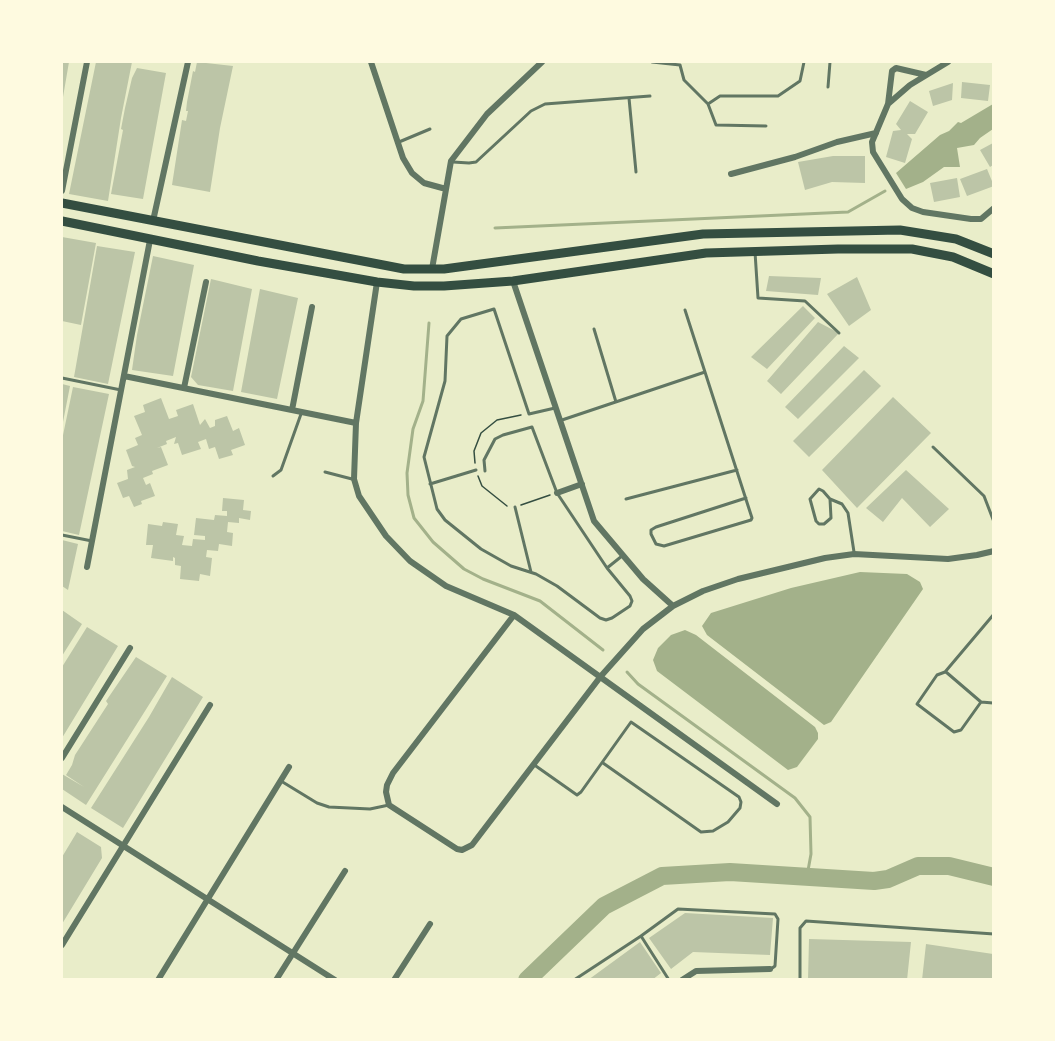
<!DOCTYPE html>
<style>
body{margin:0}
#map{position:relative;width:1055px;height:1041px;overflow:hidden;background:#e9edc9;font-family:"Libre Baskerville",serif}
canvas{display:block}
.frame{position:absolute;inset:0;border:63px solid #fefae0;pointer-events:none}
</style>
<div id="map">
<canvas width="1055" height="1041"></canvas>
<div class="frame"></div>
</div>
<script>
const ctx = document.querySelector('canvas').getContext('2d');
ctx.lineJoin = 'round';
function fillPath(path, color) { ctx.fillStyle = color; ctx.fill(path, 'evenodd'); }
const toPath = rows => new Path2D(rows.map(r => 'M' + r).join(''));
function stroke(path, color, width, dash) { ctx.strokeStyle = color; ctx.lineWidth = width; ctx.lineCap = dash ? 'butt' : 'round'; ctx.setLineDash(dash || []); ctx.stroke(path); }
fillPath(toPath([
 [993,104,993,129,980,138,974,145,957,148,960,167,944,167,923,182,906,189,896,173,940,135,949,131,958,122,961,123],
 [860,572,907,574,920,582,923,589,831,722,824,725,707,635,702,626,711,613,791,588],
 [685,630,696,635,815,727,818,733,818,739,797,767,788,770,657,671,653,660,658,648,671,635]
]), '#a3b18a');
stroke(toPath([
 [495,228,848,212,885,191],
 [429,323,423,401,413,429,407,473,408,495,414,518,433,542,464,569,483,579,540,601,603,650],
 [627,672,638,684,795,798,810,817,811,854,807,876]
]), '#a3b18a', 3);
stroke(toPath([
 [527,980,604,906,662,876,730,872,874,881,888,879,918,866,949,866,994,877]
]), '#a3b18a', 18);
fillPath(toPath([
 [62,62,69,62,63,97,62,97],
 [96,62,132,62,121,118,108,201,69,194],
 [197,62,233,66,220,128,210,192,172,185,182,120,186,121,188,111,186,111,187,102,193,71,195,72],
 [137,68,166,73,143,199,111,194,123,130,121,129,125,108,132,78],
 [962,82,990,85,988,101,961,98],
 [953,83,952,100,933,106,929,91],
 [910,101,928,112,915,134,907,134,912,139,905,163,886,157,893,131,901,130,896,124],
 [993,143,993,165,990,167,980,150],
 [833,156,865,156,865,183,832,182,805,190,798,162],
 [987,169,994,186,967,196,960,179],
 [957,178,960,197,934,202,930,183],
 [62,237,96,243,81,325,62,321],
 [97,246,135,252,108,384,74,377],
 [153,256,194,265,173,376,132,370,137,335],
 [769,276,821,278,818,295,766,291],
 [857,277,871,310,849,326,827,294],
 [211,279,252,289,233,391,198,385,191,377],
 [260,289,298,298,277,399,241,392],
 [803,306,815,318,767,369,751,357],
 [818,322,839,333,781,394,767,381],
 [844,346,859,358,798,419,785,407],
 [864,370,881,386,809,457,793,441],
 [62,384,70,386,63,422,62,422],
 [73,387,109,394,79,535,62,531,62,440],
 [893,397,931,433,857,508,822,470],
 [161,398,169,419,178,416,176,410,193,404,200,425,205,419,210,428,215,426,215,420,227,416,233,431,239,428,245,445,231,450,233,455,219,459,215,447,209,449,206,439,198,442,201,449,182,455,178,443,174,444,176,437,166,441,167,444,157,448,161,447,168,465,152,471,153,474,143,478,146,485,150,483,155,496,141,501,142,504,134,507,129,496,123,498,117,483,128,479,127,470,135,467,132,466,126,450,138,445,135,438,142,435,134,416,145,412,143,405],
 [906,470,949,509,930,527,902,498,883,522,866,508],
 [223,498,244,500,243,510,251,511,250,520,239,518,239,523,228,522,227,532,233,533,232,546,219,544,218,551,207,550,206,557,212,558,210,576,200,574,199,581,180,579,181,566,175,565,175,558,173,557,173,561,151,558,153,545,146,545,148,524,162,526,163,522,178,524,176,535,184,536,182,545,192,546,193,539,205,540,205,536,194,535,196,518,214,520,215,515,227,516,227,511,222,511],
 [62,540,78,544,68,590,62,586],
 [62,610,82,624,62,656],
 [87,627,118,646,62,738,62,667],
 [136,657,167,676,86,805,62,789,62,774,84,787,66,775,72,765,75,755,108,704,106,701],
 [172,677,203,697,123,828,91,808,149,717],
 [77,832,101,847,102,858,62,924,62,857],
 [685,913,773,918,770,955,693,952,671,969,649,938],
 [809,939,911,942,907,980,808,980],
 [640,942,661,973,652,980,588,980],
 [926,944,993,954,993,980,922,980]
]), '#bcc5a7');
stroke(toPath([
 [475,463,474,451,481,433,497,420,521,415],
 [478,476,482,486,507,506],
 [521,505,550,495]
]), '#344e41', 1.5);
stroke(toPath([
 [652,62,680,65],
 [680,65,684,80,708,104,716,125,766,126],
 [828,87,830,62],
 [629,98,636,172],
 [708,104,720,96,778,96,800,81,804,62],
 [399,142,430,129],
 [453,162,469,163,476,162,531,111,545,104,650,96],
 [755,252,758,298,805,301,839,333],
 [685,310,752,518,751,520,664,546,656,544,651,534,651,530,656,527,746,498],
 [594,329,616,402],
 [62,378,121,390],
 [562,420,705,372],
 [933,447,984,496,994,522],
 [485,471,484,460,495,439,503,435,532,427,557,493,607,568,630,596,632,601,630,606,612,618,606,620,600,618,557,586,536,574,511,566,481,549,445,520,437,509,424,457,445,381,447,336,461,319,494,309,529,414,555,408],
 [325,472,352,479],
 [273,476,281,470,301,414],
 [430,484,476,470],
 [626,499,737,470],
 [830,499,831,518,824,524,819,524,816,521,810,499,819,489,823,491,830,499,842,504,848,513,854,552],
 [515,507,531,572],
 [62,535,92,541],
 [607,568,622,556],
 [946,672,981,702],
 [993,703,981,702,961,730,954,732,917,704,937,675,945,672,994,614],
 [533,764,577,795,581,792,631,722,739,797,741,802,740,808,728,822,713,831,701,832,603,763],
 [281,781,317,803,329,807,370,809,389,805],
 [574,980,641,936],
 [669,980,641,936,678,909,775,914,778,919,775,966,771,969],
 [800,980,800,928,806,921,994,934]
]), '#617663', 3);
stroke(toPath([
 [371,62,403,158,412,173,424,183,446,189],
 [926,75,896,68,892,71,888,104,872,142,873,152,902,199,912,208,923,212,971,219,981,219,994,208],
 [888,104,910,85,948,62],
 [731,174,795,157,837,142,876,133],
 [62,191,87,62],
 [153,221,188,62],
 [432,269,451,161,487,114,542,62],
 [513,281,594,521,643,579,673,606],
 [377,282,356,423,354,479,359,496,386,536,410,561,446,586,514,615,777,804],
 [124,376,356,423],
 [184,388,206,282],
 [292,410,312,307],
 [557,493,582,484],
 [87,567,150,240],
 [514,615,393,773,387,785,386,792,389,805,457,849,462,850,472,845,601,676,643,629,673,606,703,591,738,579,825,558,854,554,948,559,977,555,994,551],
 [62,758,130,648],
 [62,807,335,980],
 [62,945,210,705],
 [158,980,289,767],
 [276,980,345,871],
 [394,980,430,924],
 [682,980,696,971,770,969]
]), '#617663', 6);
stroke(toPath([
 [62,203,404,269,444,269,703,234,900,230,956,239,994,254],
 [62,221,258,261,377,282,414,286,444,286,513,281,706,253,838,249,912,249,953,257,994,274]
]), '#344e41', 9);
</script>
